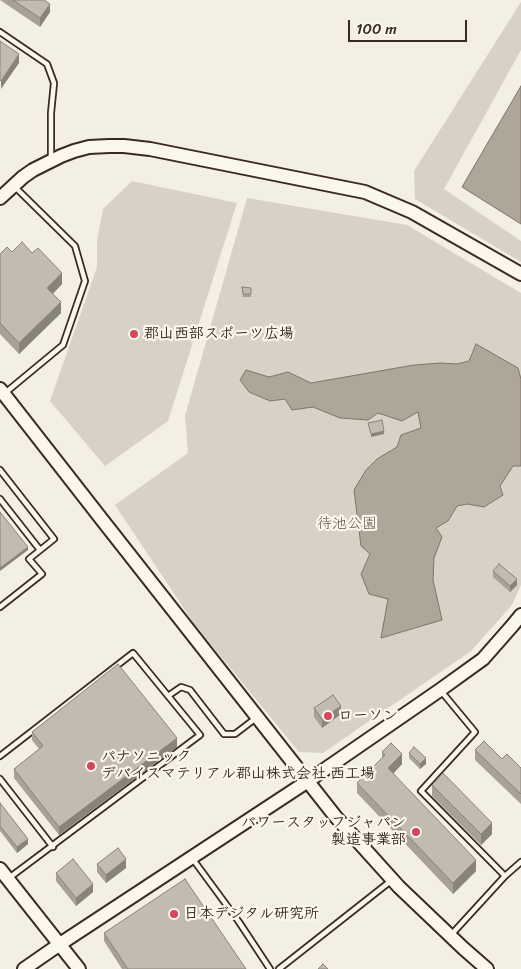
<!DOCTYPE html>
<meta charset="utf-8">
<style>
body{margin:0}
#map{position:relative;width:521px;height:969px;overflow:hidden;background:#f3efe4;font-family:Sriracha,sans-serif}
canvas{display:block}
.scale{position:absolute;left:348px;top:20px;width:119px;height:22px;box-sizing:border-box;border:2px solid #3b2a1e;border-top:0;padding-left:6px;font-size:15px;line-height:18px;white-space:nowrap;color:#3b2a1e;-webkit-text-stroke:4px #fbf7ec;paint-order:stroke}
</style>
<div id="map">
<canvas width="521" height="969"></canvas>
<div class="scale">100 m</div>
</div>
<script>
const ctx = document.querySelector('canvas').getContext('2d');
ctx.lineJoin = 'round';
function fillPath(path, color) { ctx.fillStyle = color; ctx.fill(path, 'evenodd'); }
const toPath = rows => new Path2D(rows.map(r => 'M' + r).join(''));
function stroke(path, color, width, dash) { ctx.strokeStyle = color; ctx.lineWidth = width; ctx.lineCap = dash ? 'butt' : 'round'; ctx.setLineDash(dash || []); ctx.stroke(path); }
function drawText(font, color, halo, rows, align = 'center') {
  ctx.font = font + ' Sriracha,"Klee One",sans-serif'; ctx.lineWidth = 4.5; ctx.setLineDash([]); ctx.textBaseline = 'middle'; ctx.strokeStyle = halo; ctx.fillStyle = color; for (const [text, x, y, turn = 0] of rows) {
    ctx.save(); ctx.translate(x, y); ctx.rotate((+turn || 0) * Math.PI / 180); ctx.textAlign = isNaN(turn) ? turn : align; if (halo) ctx.strokeText(text, 0, 0); ctx.fillText(text, 0, 0); ctx.restore();
  }
}
fillPath(toPath([
 [521,2,521,50,444,189,521,241,521,262,415,199,414,171],
 [132,181,237,203,168,421,105,466,50,401,97,267,97,241,103,209],
 [247,198,407,225,521,293,521,585,512,605,471,651,323,753,299,752,195,625,115,505,188,453,185,416]
]), '#d8d1c6');
const water = toPath([
 [521,86,521,224,462,187,521,86],
 [476,344,518,368,521,379,521,466,513,466,500,486,503,495,484,507,467,504,457,506,448,521,436,528,442,537,434,558,433,580,442,620,381,638,388,599,369,594,361,574,370,554,361,546,354,490,366,470,377,459,397,447,401,435,421,428,418,412,402,421,378,413,368,420,340,418,313,407,292,410,285,399,270,401,249,392,240,380,246,370,269,377,288,372,311,383,414,365,441,363,457,364,469,361,476,344]
]);
fillPath(water, '#afa69a');
stroke(water, '#817468', 1);
const lane = toPath([
 [0,32,47,64,54,83,51,113,51,159],
 [5,393,63,345,85,281,75,246,15,187],
 [0,470,54,539,29,559,42,574,0,607],
 [0,499,40,550],
 [441,691,475,732,421,791,505,876],
 [168,696,181,687,190,690,224,734,235,734,256,718],
 [0,756,133,653,200,735,9,878],
 [0,779,53,847],
 [192,858,239,922,270,969],
 [451,935,505,876,521,862],
 [279,969,392,880]
]);
const secondary = toPath([
 [0,198,23,177,33,170,61,156,74,151,89,147,109,146,124,146,150,149,365,192,412,212,521,274],
 [0,389,103,521,335,816,399,887,463,948,487,969],
 [0,869,79,969],
 [24,969,60,944,308,781,440,690,483,659,512,626,521,615]
]);
stroke(lane, '#3b2a1e', 8);
stroke(secondary, '#3b2a1e', 16);
stroke(lane, '#fbf7ec', 4.5);
stroke(secondary, '#fbf7ec', 12);
fillPath(toPath([
 [0,0,44,0,50,12,40,27],
 [12,252,62,284,53,294,61,313,19,354,0,334,0,254],
 [242,287,251,288,251,297,243,297],
 [493,571,517,585,510,592,493,577],
 [314,708,341,714,322,728,314,717],
 [32,732,177,747,59,835,14,778,14,769,39,749,32,740],
 [475,750,502,759,521,768,521,804,475,760],
 [382,752,402,764,393,774,476,871,453,894,357,793,357,783,382,758],
 [409,753,426,764,420,769,409,758],
 [432,785,492,834,481,845,432,796],
 [0,803,28,844,17,853,0,831],
 [97,864,126,868,106,883,97,872],
 [56,873,93,892,76,906,56,881],
 [104,933,246,969,122,969,104,941]
]), '#a8a197');
fillPath(toPath([
 [50,4,50,12,40,27,40,18],
 [19,54,19,63,1,89,1,81],
 [62,273,62,284,47,299,47,288],
 [61,302,61,313,19,354,19,343],
 [384,431,384,434,371,437,371,434],
 [28,547,28,550,0,571,0,568],
 [517,579,517,585,510,592,510,586],
 [341,706,341,714,322,728,322,719],
 [177,738,177,747,59,835,59,827],
 [402,754,402,764,388,779,388,768],
 [426,758,426,764,420,769,420,764],
 [492,823,492,834,481,845,481,834],
 [28,839,28,844,17,853,17,847],
 [126,859,126,868,106,883,106,875],
 [476,860,476,871,453,894,453,883],
 [93,884,93,892,76,906,76,898]
]), '#88837b');
const building = toPath([
 [13,0,44,0,50,4,40,18,13,0],
 [0,41,19,54,1,81,0,80,0,41],
 [22,242,32,253,38,248,62,273,47,288,61,302,19,343,0,323,0,254,7,247,12,252,22,242],
 [242,287,251,288,251,294,243,294,242,287],
 [382,420,384,431,371,434,368,423,382,420],
 [0,512,28,547,0,568,0,512],
 [499,564,517,579,510,586,493,571,499,564],
 [118,664,177,738,59,827,14,769,43,746,32,732,118,664],
 [333,695,341,706,322,719,314,708,333,695],
 [484,741,502,759,507,754,521,768,521,794,475,750,484,741],
 [391,743,402,754,388,768,476,860,453,883,357,783,385,755,382,752,391,743],
 [414,747,426,758,420,764,409,753,414,747],
 [443,773,492,823,481,834,432,785,443,773],
 [0,803,28,839,17,847,0,826,0,803],
 [118,848,126,859,106,875,97,864,118,848],
 [73,859,93,884,76,898,56,873,73,859],
 [185,879,246,969,128,969,104,933,185,879],
 [323,964,328,969,318,969,323,964]
]);
fillPath(building, '#c3bbb0');
stroke(building, '#88837b', 1);
for (const [x, y, r, color] of [
 [134,334,5,"#d1495b"],
 [328,716,5,"#d1495b"],
 [91,766,5,"#d1495b"],
 [416,832,5,"#d1495b"],
 [174,914,5,"#d1495b"]
]) { const dot = new Path2D(); dot.arc(x, y, r, 0, 2 * Math.PI); ctx.fillStyle = color; ctx.fill(dot); stroke(dot, '#fbf7ec', 2); }
drawText('bold 15px', '#3b2a1e', '#fbf7ec', [
 ["郡山西部スポーツ広場",144,334],
 ["ローソン",338,716],
 ["パナソニック",101,757],
 ["デバイスマテリアル郡山株式会社 西工場",101,774],
 ["パワースタッフジャパン",406,823,"right"],
 ["製造事業部",406,840,"right"],
 ["日本デジタル研究所",184,914]
], 'left');
drawText('15px', '#625448', '#fbf7ec', [
 ["待池公園",347,524]
]);
</script>
